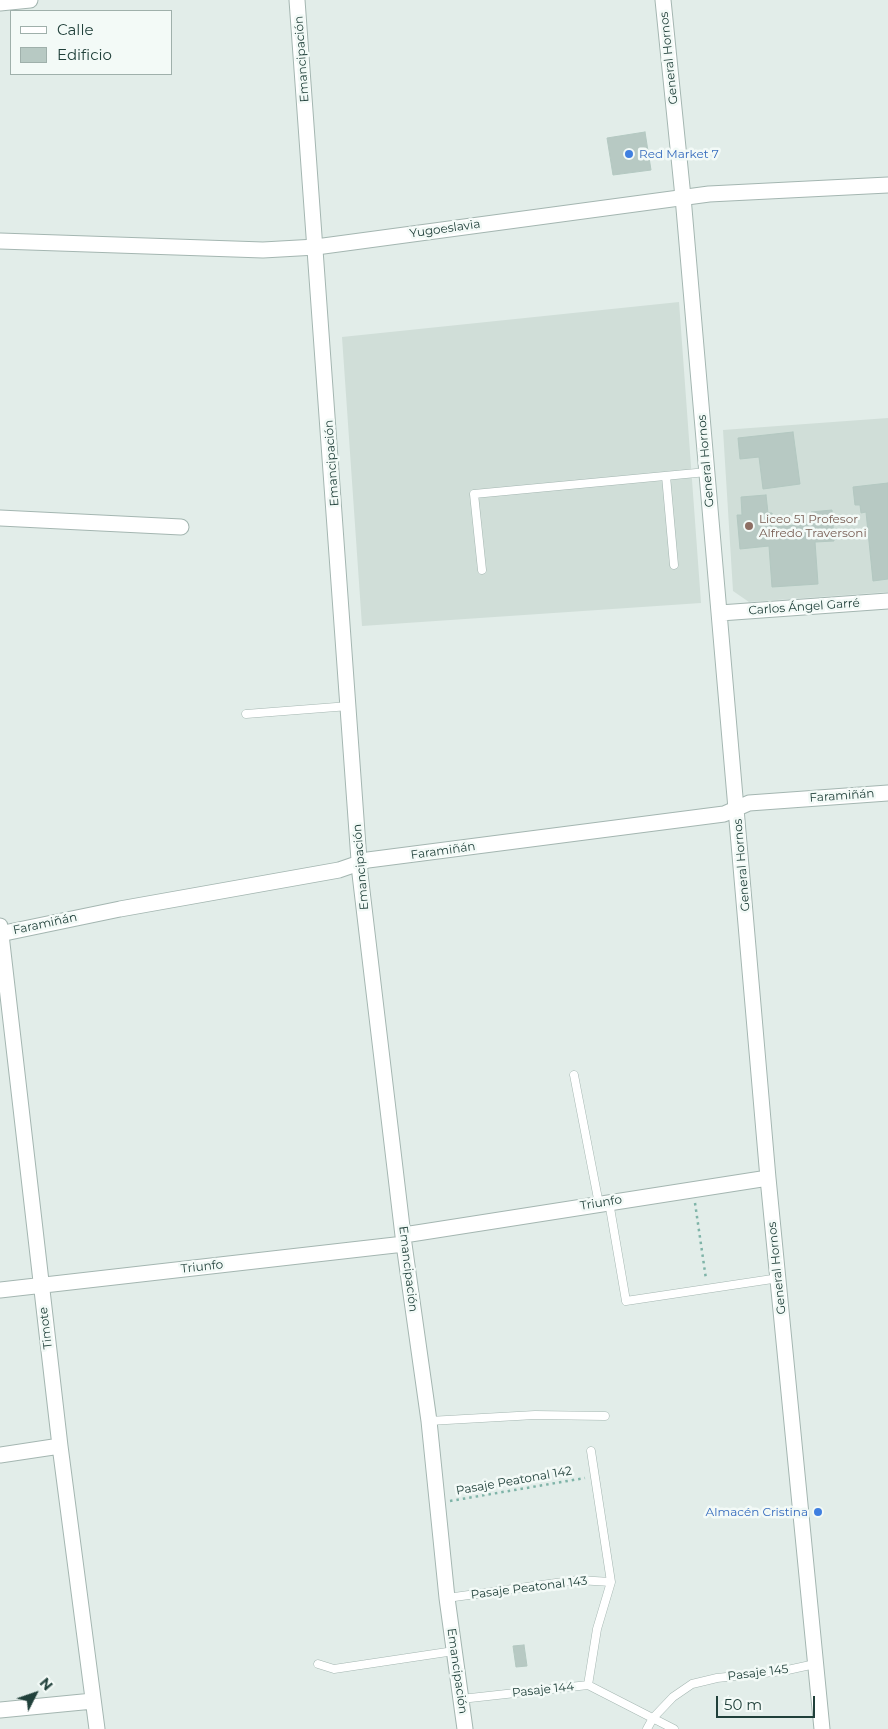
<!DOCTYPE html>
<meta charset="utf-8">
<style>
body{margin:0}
#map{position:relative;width:888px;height:1729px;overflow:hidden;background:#e2ede9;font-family:Montserrat,sans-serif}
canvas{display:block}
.legend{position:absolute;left:10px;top:10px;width:162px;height:65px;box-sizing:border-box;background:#f3faf7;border:1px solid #9fb0ab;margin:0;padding:6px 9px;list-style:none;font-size:15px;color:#20403a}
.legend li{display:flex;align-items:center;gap:10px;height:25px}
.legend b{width:25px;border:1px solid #9fb0ab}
.north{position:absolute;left:10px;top:1669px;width:50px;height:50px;-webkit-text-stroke:4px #f3faf7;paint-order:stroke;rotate:49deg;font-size:14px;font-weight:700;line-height:20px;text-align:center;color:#20403a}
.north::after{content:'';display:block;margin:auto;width:18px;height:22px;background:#20403a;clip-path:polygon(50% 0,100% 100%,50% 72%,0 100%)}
.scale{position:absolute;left:716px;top:1696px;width:99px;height:22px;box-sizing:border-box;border:2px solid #20403a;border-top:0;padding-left:6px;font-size:15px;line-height:18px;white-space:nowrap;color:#20403a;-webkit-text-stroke:4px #f3faf7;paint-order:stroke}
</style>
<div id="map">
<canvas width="888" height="1729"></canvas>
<ul class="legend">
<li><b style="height:6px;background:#fff"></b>Calle</li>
<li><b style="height:14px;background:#b7c9c3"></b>Edificio</li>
</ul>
<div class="north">N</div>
<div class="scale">50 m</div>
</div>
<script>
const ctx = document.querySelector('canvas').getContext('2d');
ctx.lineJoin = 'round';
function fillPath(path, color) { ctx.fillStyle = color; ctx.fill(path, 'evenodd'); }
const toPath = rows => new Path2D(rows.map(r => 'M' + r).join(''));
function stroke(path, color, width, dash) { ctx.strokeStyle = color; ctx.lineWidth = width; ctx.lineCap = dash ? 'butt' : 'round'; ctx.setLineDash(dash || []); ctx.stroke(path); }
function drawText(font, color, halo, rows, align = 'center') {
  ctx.font = font + ' Montserrat,sans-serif'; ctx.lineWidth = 5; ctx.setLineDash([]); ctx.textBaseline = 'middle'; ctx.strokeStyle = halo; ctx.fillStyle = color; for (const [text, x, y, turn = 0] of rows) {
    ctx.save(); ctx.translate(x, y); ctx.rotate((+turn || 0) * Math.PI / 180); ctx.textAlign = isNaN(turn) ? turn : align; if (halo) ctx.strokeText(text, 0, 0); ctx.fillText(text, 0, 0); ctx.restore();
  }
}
fillPath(toPath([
 [679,302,701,603,362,626,342,337],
 [888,418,888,592,749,602,733,591,723,430]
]), '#d0ded8');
const building = toPath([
 [645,132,651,170,613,175,607,138,645,132],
 [793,432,800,484,763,489,759,457,740,459,738,438,793,432],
 [888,483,888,579,873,581,866,512,861,513,860,505,855,505,853,487,888,483],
 [766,495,768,513,772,513,774,527,812,524,811,512,832,510,834,541,815,542,818,584,772,587,769,546,740,549,737,515,742,515,741,497,766,495],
 [524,1645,527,1666,516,1667,513,1646,524,1645]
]);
fillPath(building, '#b7c9c3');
stroke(building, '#b3c8c1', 1);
const service = toPath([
 [666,476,674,565],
 [482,570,474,494,707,472],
 [246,714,349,706],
 [574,1075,599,1204],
 [609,1202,626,1301,779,1278],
 [429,1421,535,1415,605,1416],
 [447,1598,578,1580,611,1582],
 [318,1664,334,1669,454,1651],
 [588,1685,597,1629,611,1582,591,1451],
 [461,1699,588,1685,674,1729],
 [647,1729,653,1718,673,1697,692,1684,717,1678,783,1671,815,1664]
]);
const minor = toPath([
 [297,0,360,874,404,1244,429,1421,447,1598,465,1729],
 [663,0,683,197,768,1178,822,1729],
 [0,3,30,0],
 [0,518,181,527],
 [720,613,888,601],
 [0,926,60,1446,97,1729],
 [0,934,120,909,339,870,368,860,724,814,749,803,888,793],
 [404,1235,768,1178],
 [0,1290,404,1244],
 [0,1455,60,1446],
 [0,1710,93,1701]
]);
const tertiary = toPath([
 [0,241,263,250,316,247,709,194,888,185]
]);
stroke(service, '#a4b6b1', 9);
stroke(minor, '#a4b6b1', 17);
stroke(tertiary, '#a4b6b1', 17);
stroke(toPath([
 [695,1203,706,1279],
 [450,1501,585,1478]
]), '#7fb4a8', 2.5, [2.5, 4]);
stroke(service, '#fff', 8);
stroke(minor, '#fff', 15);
stroke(tertiary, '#fff', 15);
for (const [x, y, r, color] of [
 [629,154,5,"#3f7fe0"],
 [749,526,5,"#8d6e63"],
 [818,1512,5,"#3f7fe0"]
]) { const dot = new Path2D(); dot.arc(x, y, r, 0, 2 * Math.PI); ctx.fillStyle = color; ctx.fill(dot); stroke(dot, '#f3faf7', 2); }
drawText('12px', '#20403a', '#f3faf7', [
 ["General Hornos",669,58,-96],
 ["Emancipación",302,59,-94],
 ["Yugoeslavia",445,229,-8],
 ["General Hornos",706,461,-95],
 ["Emancipación",332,463,-94],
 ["Carlos Ángel Garré",804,607,-4],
 ["Faramiñán",842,796,-4],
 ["Faramiñán",443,851,-8],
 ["General Hornos",742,865,-95],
 ["Emancipación",361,867,-95],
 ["Faramiñán",45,924,-12],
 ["Triunfo",601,1203,-9],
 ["Triunfo",202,1267,-6],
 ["General Hornos",777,1268,-96],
 ["Emancipación",408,1269,83],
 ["Timote",46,1328,-97],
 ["Pasaje Peatonal 142",514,1481,-10],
 ["Pasaje Peatonal 143",529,1588,-7],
 ["Emancipación",457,1671,82],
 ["Pasaje 145",758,1673,-7],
 ["Pasaje 144",543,1690,-6]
]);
drawText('12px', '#366cbe', '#f3faf7', [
 ["Red Market 7",639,154],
 ["Almacén Cristina",808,1512,"right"]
], 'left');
drawText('12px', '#785e54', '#f3faf7', [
 ["Liceo 51 Profesor",759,519],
 ["Alfredo Traversoni",759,533]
], 'left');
</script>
